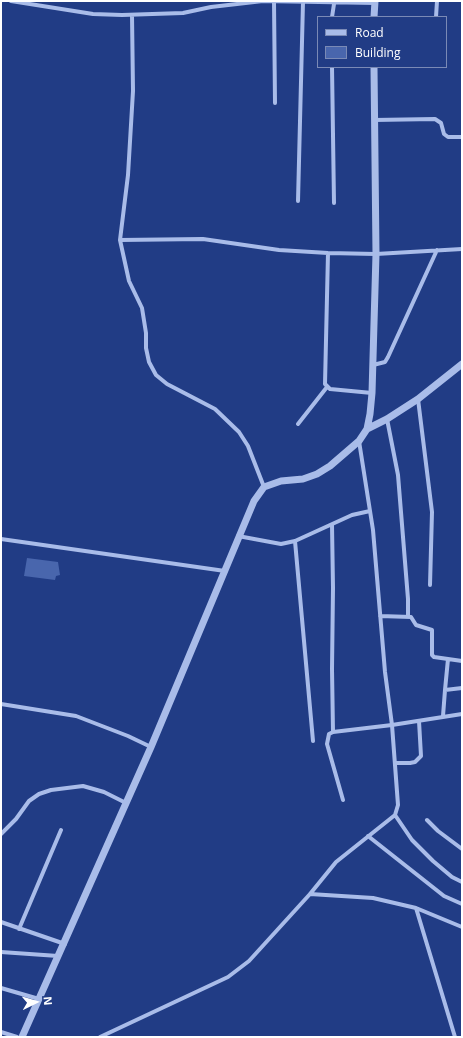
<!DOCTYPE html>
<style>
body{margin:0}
#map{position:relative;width:463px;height:1038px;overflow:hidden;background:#213c85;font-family:"Open Sans",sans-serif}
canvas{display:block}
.frame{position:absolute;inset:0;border:2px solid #fff;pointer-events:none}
.legend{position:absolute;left:317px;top:16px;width:130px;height:52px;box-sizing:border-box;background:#213c85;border:1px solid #7a8ab6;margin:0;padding:5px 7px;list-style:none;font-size:12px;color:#fff}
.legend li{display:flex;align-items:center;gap:8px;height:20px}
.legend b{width:20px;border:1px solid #7a8ab6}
.north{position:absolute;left:16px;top:982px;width:40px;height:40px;-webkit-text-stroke:3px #213c85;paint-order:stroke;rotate:85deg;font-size:11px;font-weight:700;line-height:16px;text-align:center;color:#fff}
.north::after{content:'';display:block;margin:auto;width:14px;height:18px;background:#fff;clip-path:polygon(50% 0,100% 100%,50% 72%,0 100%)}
</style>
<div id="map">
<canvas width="463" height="1038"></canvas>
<div class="frame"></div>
<ul class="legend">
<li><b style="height:5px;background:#a9bce9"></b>Road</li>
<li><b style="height:11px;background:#4966ad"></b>Building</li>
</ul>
<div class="north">N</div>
</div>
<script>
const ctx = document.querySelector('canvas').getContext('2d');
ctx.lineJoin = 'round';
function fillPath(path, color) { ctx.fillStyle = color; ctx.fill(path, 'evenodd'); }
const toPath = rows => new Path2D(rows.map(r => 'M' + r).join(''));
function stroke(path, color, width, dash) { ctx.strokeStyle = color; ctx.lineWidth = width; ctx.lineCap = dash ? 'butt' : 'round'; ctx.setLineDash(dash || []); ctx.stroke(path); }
fillPath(toPath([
 [27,558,58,562,60,575,56,576,55,580,24,576]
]), '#4966ad');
stroke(toPath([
 [11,1,93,14,122,15,183,13,211,7,263,1,375,3],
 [274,1,275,103],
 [132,15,133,91,128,175,120,240,129,281,142,308,146,333,146,348,149,362,156,375,167,384,215,409,239,432,248,446,264,487],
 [332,17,334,4],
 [436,17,437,1],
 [332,67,334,203],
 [374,120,435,119,441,123,444,134,448,137,462,137],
 [298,201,303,2],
 [120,240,203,239,279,250,328,253,376,254,462,249],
 [328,253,325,384,330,389,372,393],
 [373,365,385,362,388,357,437,250],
 [418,399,432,512,430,585],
 [387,419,398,475,408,599,408,616],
 [298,424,327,387],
 [359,441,373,530,385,672,392,725,462,714],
 [332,525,333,588,332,669,333,732],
 [238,536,281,544,295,541,352,515,370,511],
 [1,539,225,571],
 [295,541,313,741],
 [380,616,411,617,416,625,432,630,432,655,434,657,462,661],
 [448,659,445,690,462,688],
 [1,704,76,716,128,736,151,747],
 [443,716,445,690],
 [396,763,410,763,415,762,421,756,419,721],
 [395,815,412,840,433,861,452,877,462,882],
 [427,820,438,831,462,849],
 [1,834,16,819,29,801,39,794,51,790,83,786,104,792,126,803],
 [368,836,444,896,462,904],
 [310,894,373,898,416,908,462,927],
 [416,908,455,1037],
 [1,922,65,944],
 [19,929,61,830],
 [1,952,58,956],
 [1,988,39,999],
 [1,1032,17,1037],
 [100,1037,228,977,249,961,310,894,336,862,395,815,398,805,392,725,333,732,329,734,327,744,343,800]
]), '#a9bce9', 4);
stroke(toPath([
 [374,17,375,1],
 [367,429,387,419,418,399,462,364],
 [22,1037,151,747,254,501,264,487,281,481,303,479,317,474,330,466,359,441,367,429,370,414,372,393,376,254,374,67]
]), '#a9bce9', 7);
</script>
